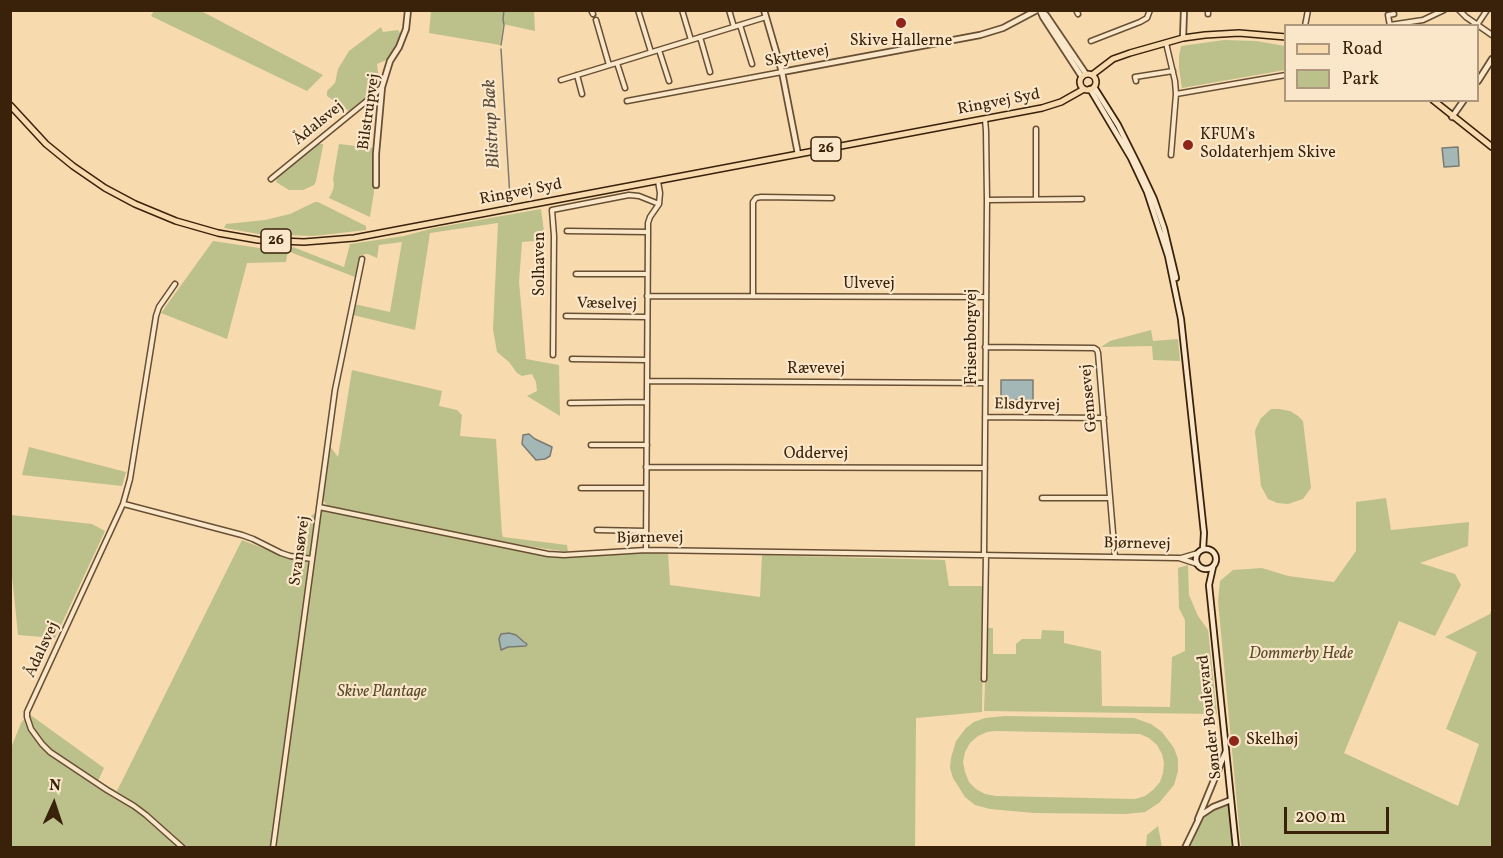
<!DOCTYPE html>
<meta charset="utf-8">
<style>
body{margin:0}
#map{position:relative;width:1503px;height:858px;overflow:hidden;background:#f7daae;font-family:Vollkorn,serif}
canvas{display:block}
.frame{position:absolute;inset:0;border:12px solid #39210a;pointer-events:none}
.legend{position:absolute;left:1284px;top:24px;width:195px;height:78px;box-sizing:border-box;background:#fae7ca;border:2px solid #ad987d;margin:0;padding:8px 10px;list-style:none;font-size:18px;color:#39210a}
.legend li{display:flex;align-items:center;gap:12px;height:30px}
.legend b{width:30px;border:2px solid #ad987d}
.north{position:absolute;left:24px;top:774px;width:60px;height:60px;-webkit-text-stroke:4px #fae7ca;paint-order:stroke;rotate:3deg;font-size:16px;font-weight:700;line-height:24px;text-align:center;color:#39210a}
.north::after{content:'';display:block;margin:auto;width:21px;height:27px;background:#39210a;clip-path:polygon(50% 0,100% 100%,50% 72%,0 100%)}
.scale{position:absolute;left:1284px;top:807px;width:105px;height:27px;box-sizing:border-box;border:3px solid #39210a;border-top:0;padding-left:8px;font-size:18px;line-height:21px;white-space:nowrap;color:#39210a;-webkit-text-stroke:4px #fae7ca;paint-order:stroke}
</style>
<div id="map">
<canvas width="1503" height="858"></canvas>
<div class="frame"></div>
<ul class="legend">
<li><b style="height:8px;background:#f7daae"></b>Road</li>
<li><b style="height:16px;background:#bcc08b"></b>Park</li>
</ul>
<div class="north">N</div>
<div class="scale">200 m</div>
</div>
<script>
const ctx = document.querySelector('canvas').getContext('2d');
ctx.lineJoin = 'round';
function fillPath(path, color) { ctx.fillStyle = color; ctx.fill(path, 'evenodd'); }
const toPath = rows => new Path2D(rows.map(r => 'M' + r).join(''));
function stroke(path, color, width, dash) { ctx.strokeStyle = color; ctx.lineWidth = width; ctx.lineCap = dash ? 'butt' : 'round'; ctx.setLineDash(dash || []); ctx.stroke(path); }
function drawText(font, color, halo, rows, align = 'center') {
  ctx.font = font + ' Vollkorn,serif'; ctx.lineWidth = 4.5; ctx.setLineDash([]); ctx.textBaseline = 'middle'; ctx.strokeStyle = halo; ctx.fillStyle = color; for (const [text, x, y, turn = 0] of rows) {
    ctx.save(); ctx.translate(x, y); ctx.rotate((+turn || 0) * Math.PI / 180); ctx.textAlign = isNaN(turn) ? turn : align; if (halo) ctx.strokeText(text, 0, 0); ctx.fillText(text, 0, 0); ctx.restore();
  }
}
fillPath(toPath([
 [154,11,201,11,323,75,307,91,151,16],
 [431,11,534,11,535,31,503,24,500,45,429,33],
 [381,27,383,32,398,30,402,36,389,59,377,64,378,72,382,77,378,87,349,111,327,96,327,91,335,83,338,69,349,51],
 [1224,40,1256,41,1285,46,1285,70,1182,88,1179,68,1179,56,1181,46],
 [318,144,323,144,323,146,316,181,314,185,303,190,289,190,276,182,277,177],
 [339,144,373,148,374,192,370,217,329,198,333,190,334,184,333,179],
 [315,202,318,202,366,226,366,230,314,236,259,234,224,228,226,224,265,220,290,214],
 [541,209,545,240,522,242,519,282,526,359,559,365,560,416,527,396,537,391,536,382,532,374,522,376,517,373,509,362,497,352,493,329,498,223,430,233,415,330,353,315,354,304,390,312,402,242,379,245,377,258,368,254,360,255,355,277,290,252,293,247,344,267,350,244,404,236,434,228],
 [213,241,266,249,288,250,286,262,247,263,227,339,161,313],
 [1151,330,1153,341,1178,339,1180,361,1153,360,1152,346,1101,347,1110,341],
 [352,370,442,391,439,406,457,410,462,415,460,436,496,439,502,534,503,537,567,545,568,552,513,544,328,507,322,498,329,445,338,457],
 [1271,409,1279,409,1290,411,1298,416,1303,421,1311,488,1303,499,1288,504,1277,503,1268,499,1261,486,1255,432,1256,428,1261,418],
 [29,447,126,472,122,486,22,475],
 [1386,498,1391,530,1469,522,1468,546,1420,563,1455,574,1461,585,1435,636,1399,621,1344,753,1458,806,1479,744,1446,729,1477,652,1445,637,1490,614,1492,608,1492,847,1241,847,1218,601,1220,581,1233,570,1262,568,1288,576,1334,582,1356,551,1356,502],
 [321,509,537,553,569,556,614,552,668,553,670,585,760,597,762,555,945,560,949,586,984,586,982,712,916,718,915,847,49,848,46,846,45,848,11,848,11,748,21,723,29,714,104,768,98,781,117,791,242,540,285,557,304,560,311,516],
 [11,515,92,524,105,531,55,638,18,635,11,566],
 [1188,565,1189,595,1198,616,1208,630,1217,714,984,711,987,628,993,628,993,654,1016,654,1016,644,1022,639,1041,639,1042,630,1064,631,1064,643,1101,651,1102,706,1170,707,1172,657,1185,651,1185,620,1179,608,1178,568],
 [1005,716,1134,718,1151,724,1162,732,1174,748,1178,759,1178,771,1174,785,1159,803,1145,812,1126,814,1034,813,990,809,975,805,965,797,953,778,950,768,951,758,956,741,966,728,974,722,985,718],
 [995,731,1140,734,1149,738,1157,745,1162,754,1164,763,1163,773,1160,782,1153,790,1145,796,1135,799,996,796,985,794,976,789,969,782,965,772,963,762,965,752,970,743,978,736,987,732],
 [1229,805,1233,847,1188,848,1200,820,1208,813,1224,806],
 [1158,826,1162,847,1146,847,1147,835]
]), '#bcc08b');
const water = toPath([
 [1458,147,1459,166,1444,167,1442,148,1458,147],
 [1001,380,1033,380,1033,400,1001,400,1001,380],
 [529,434,535,439,552,447,550,456,545,459,536,460,522,444,523,435,529,434],
 [509,633,516,635,524,642,527,644,526,646,508,647,501,650,499,639,501,634,509,633]
]);
fillPath(water, '#a4b7b7');
stroke(water, '#797b72', 1.5);
stroke(toPath([
 [501,45,504,25,503,19,504,10],
 [501,49,510,198]
]), '#797b72', 1.5);
const minor = toPath([
 [591,10,593,14],
 [638,10,651,52],
 [682,10,691,40],
 [729,10,734,27],
 [1076,10,1078,14],
 [1459,10,1466,17,1492,35],
 [1208,14,1208,10],
 [596,20,609,65],
 [740,25,752,64],
 [1390,25,1423,20,1444,10],
 [1477,25,1487,10],
 [1305,26,1308,10],
 [1390,26,1388,15,1394,14],
 [700,37,710,72],
 [1091,41,1140,22,1147,18,1150,10],
 [1166,43,1175,81,1176,94,1171,155],
 [659,50,669,81],
 [617,63,625,88],
 [577,75,582,94],
 [561,80,766,17],
 [1136,81,1135,77,1173,71],
 [1176,94,1286,75],
 [627,101,782,72],
 [1036,129,1036,199],
 [271,179,374,95,382,87],
 [987,200,1082,199],
 [567,231,648,232],
 [576,274,647,274],
 [175,284,159,307,156,316,130,479,123,504,27,712,27,717,31,729,42,744,50,752,107,790,134,806,146,815,183,848],
 [647,296,985,297],
 [753,296,753,202,756,198,761,197,832,198],
 [566,316,647,317],
 [985,347,1094,348,1097,350,1098,353,1115,557],
 [553,355,554,236,552,210,629,195,639,196,659,204],
 [572,359,647,360],
 [647,381,985,383],
 [570,403,647,402],
 [985,417,1104,418],
 [591,445,647,445],
 [646,467,985,468],
 [581,488,646,488],
 [1042,498,1110,498],
 [124,504,242,535,253,539,281,553,290,556,312,559],
 [319,507,548,554,564,555,646,550,1179,558,1197,564],
 [597,530,646,531],
 [646,550,648,232,648,223,650,217,659,204,660,193,658,181],
 [984,555,987,200,986,131,985,119],
 [1181,558,1198,553],
 [984,679,986,555],
 [273,848,335,390,362,259]
]);
const tertiary = toPath([
 [764,10,782,72,798,154],
 [1040,10,1043,17,1082,77],
 [1041,11,1046,15,1086,74],
 [1183,38,1184,10],
 [782,72,980,35,1003,28,1037,10],
 [1478,81,1492,59],
 [1452,117,1464,100],
 [376,185,376,154,382,87,390,61,399,47,406,29,408,10],
 [1198,819,1226,751],
 [1185,848,1201,815,1213,807,1231,800]
]);
const secondary = toPath([
 [1094,87,1118,125,1139,167,1154,199,1164,228,1176,278],
 [1090,89,1131,158,1147,192,1168,256,1181,319,1204,533,1203,549],
 '1196 559a10 10 0 1 1 20 0a10 10 0 1 1-20 0Z',
 [1213,567,1209,585,1236,848]
]);
const primary = toPath([
 '1080 82a8 8 0 1 1 16 0a8 8 0 1 1-16 0Z',
 [1092,75,1113,59,1130,53,1183,38,1205,35,1239,33,1286,37],
 [1433,100,1492,147],
 [10,105,46,144,73,166,105,188,135,204,176,221,218,233,258,240,304,242,354,238,1042,108,1061,102,1084,89]
]);
stroke(minor, '#684f33', 7);
stroke(tertiary, '#684f33', 8);
stroke(secondary, '#39210a', 8);
stroke(primary, '#39210a', 8);
stroke(minor, '#fae7ca', 4);
stroke(tertiary, '#fae7ca', 4.5);
stroke(secondary, '#fae7ca', 4.5);
stroke(primary, '#f7daae', 5);
for (const [x, y, r, color] of [
 [901,23,6,"#8f2418"],
 [1188,145,6,"#8f2418"],
 [1234,741,6,"#8f2418"]
]) { const dot = new Path2D(); dot.arc(x, y, r, 0, 2 * Math.PI); ctx.fillStyle = color; ctx.fill(dot); stroke(dot, '#fae7ca', 2); }
for (const [x, y, w] of [
 [826,149,30],
 [276,241,30]
]) { const box = new Path2D(); box.roundRect(x - w / 2, y - 12, w, 24, 4.5); ctx.fillStyle = '#fae7ca'; ctx.fill(box); stroke(box, '#39210a', 1.5); }
drawText('bold 15px', '#39210a', null, [
 ["26",826,149],
 ["26",276,241]
]);
drawText('16px', '#39210a', '#fae7ca', [
 ["Skive Hallerne",901,42,"center"],
 ["KFUM's",1200,136],
 ["Soldaterhjem Skive",1200,154],
 ["Skelhøj",1246,741]
], 'left');
drawText('16px', '#39210a', '#fae7ca', [
 ["Skyttevej",797,57,-11],
 ["Ringvej Syd",999,103,-11],
 ["Bilstrupvej",370,112,-82],
 ["Ådalsvej",319,124,-39],
 ["Ringvej Syd",521,193,-11],
 ["Solhaven",541,264,-90],
 ["Ulvevej",869,285],
 ["Væselvej",607,305,1],
 ["Frisenborgvej",973,337,-90],
 ["Rævevej",816,370],
 ["Gemsevej",1090,398,-95],
 ["Elsdyrvej",1027,406,1],
 ["Oddervej",816,455],
 ["Bjørnevej",650,539,-1],
 ["Bjørnevej",1137,545,1],
 ["Svansøvej",301,551,-82],
 ["Ådalsvej",43,650,-65],
 ["Sønder Boulevard",1211,717,-96]
]);
drawText('italic 16px', '#5a492a', '#fae7ca', [
 ["Dommerby Hede",1301,655],
 ["Skive Plantage",382,693]
]);
drawText('italic 18px', '#594e3e', '#fae7ca', [
 ["Blistrup Bæk",493,124,-93]
]);
</script>
